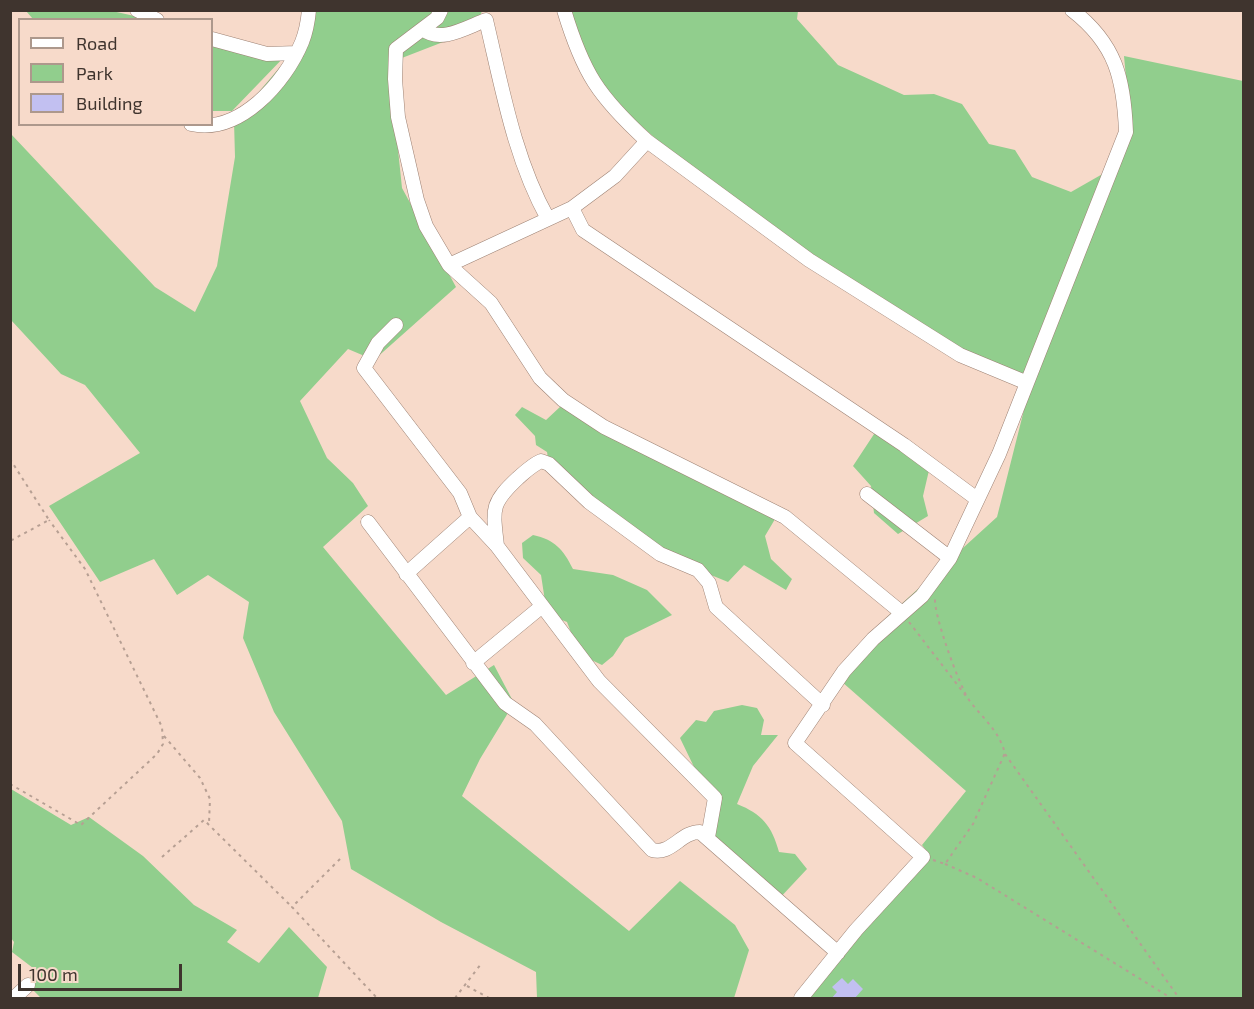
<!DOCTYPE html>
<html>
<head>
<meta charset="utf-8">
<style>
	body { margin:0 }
	#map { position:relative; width:1254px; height:1009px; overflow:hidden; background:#f7daca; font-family:"Exo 2",sans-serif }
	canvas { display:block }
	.frame { position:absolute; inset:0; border:12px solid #3f342e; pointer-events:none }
	.legend { position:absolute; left:18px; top:18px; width:195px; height:108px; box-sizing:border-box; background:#f7daca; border:2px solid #ad988c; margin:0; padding:8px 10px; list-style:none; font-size:18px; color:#3f342e }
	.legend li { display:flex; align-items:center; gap:12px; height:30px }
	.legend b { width:30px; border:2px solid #ad988c }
	.scale { position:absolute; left:18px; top:964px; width:164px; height:27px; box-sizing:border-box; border:3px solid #3f342e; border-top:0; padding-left:8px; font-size:18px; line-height:21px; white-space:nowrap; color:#3f342e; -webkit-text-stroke:4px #f7daca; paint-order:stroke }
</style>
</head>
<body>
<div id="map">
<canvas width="1254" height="1009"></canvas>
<div class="frame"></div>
<ul class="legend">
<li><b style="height:8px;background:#fff"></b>Road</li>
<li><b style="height:16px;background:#91ce8d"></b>Park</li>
<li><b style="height:16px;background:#c2c0f1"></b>Building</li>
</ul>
<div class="scale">100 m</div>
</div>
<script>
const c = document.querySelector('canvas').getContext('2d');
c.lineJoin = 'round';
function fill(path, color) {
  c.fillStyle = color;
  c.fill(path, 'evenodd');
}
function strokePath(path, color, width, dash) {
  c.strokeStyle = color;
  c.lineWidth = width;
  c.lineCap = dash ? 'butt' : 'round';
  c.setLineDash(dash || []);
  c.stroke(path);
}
fill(new Path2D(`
	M26,11H112L148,19H33Z
	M306,11H482L474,30L389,63L402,188L456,287L374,360L348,349L300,401L327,458L353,483L368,506L323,547L446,695L494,665L514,703L480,759L462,796L629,931L680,881L735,925L749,950L734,998H537L536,972L441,922L351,869L342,821L274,712L243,638L249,602L208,575L177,595L154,559L100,582L49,506L140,453L85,385L61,374L11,320V134L155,287L195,312L217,266L235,157L234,121L303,40Z
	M570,11H798L797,19L838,65L904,95L934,94L962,104L989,144L1015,150L1032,177L1071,192L1113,168L1130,121L1124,56L1243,81V998H808L928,853L922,845L966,791L833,674L886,618L997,517L1026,402L1012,377L960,355L799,249L664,146L604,93L580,42Z
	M212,35L287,54L232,111H212Z
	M561,406L778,514L765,536L771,559L792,579L786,590L744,565L728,582L660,554L549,464L547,452L536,445L535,436L515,415L522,407L546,420Z
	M878,428L930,466L923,496L928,516L898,534L874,513L871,486L853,466Z
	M533,535C555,540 563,549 573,569L613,575L647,590L672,615L625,638L613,656L602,665L579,654L567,622L547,614L541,575L523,558L522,543Z
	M742,705L757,708L764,720L761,735H778L753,766L737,804C762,814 772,826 779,852L795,854L807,869L777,901L708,837L715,798L696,771L680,738L696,720L706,722L714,711Z
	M11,789L71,825L89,817L143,856L194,905L237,930L227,942L259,963L289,927L327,967L318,998H41L28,985L33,968L12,952L14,942L11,938Z`), '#91ce8d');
fill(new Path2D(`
	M842,978L848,984L853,979L863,989L854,999H831L837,992L832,987Z`), '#c2c0f1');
const minor = new Path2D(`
	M137,10L157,20
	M441,10L437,18L396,49L395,79L398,117L417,200L426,226L449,265L491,303L540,378L563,400L604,427L785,517L902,613
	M564,10C583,73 598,96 647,141
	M423,29C440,44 467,27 486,20C502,87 514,158 548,219
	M212,39L267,54L297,53
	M191,124C239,135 285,83 302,42C306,32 308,21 309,10
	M572,208L615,176L647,141L809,260L960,355L1025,382
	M449,265L572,208L583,230L904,445L977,499
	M396,325L378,343L364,368L460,493L470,517L497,546L599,681L715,798L708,837
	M867,494L950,558
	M368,522L505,703L535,724L652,850C672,855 680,832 700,832L838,953
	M497,546C493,509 490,504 518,478C526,471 532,465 541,461L549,464L589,502L660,554L698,570L709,583L716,607L823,705
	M406,574L470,517
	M473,663L541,607
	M14,998L28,985
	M801,998L856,930L923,857L795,743L844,671L873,639L922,596L950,558L999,454L1126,132C1124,79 1116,44 1072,10`);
strokePath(minor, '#9d8274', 15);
strokePath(new Path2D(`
	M10,459L49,520L10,541
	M909,622L966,696
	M164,736L200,778L210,799L209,823
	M1005,754L1179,998
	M10,784L81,825L157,754L163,744L162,727L85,569L49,520
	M162,857L204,820L292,907
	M340,859L292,907L377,998
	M933,860L945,864L973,824L1005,753C998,729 983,719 969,700C959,685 934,616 935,599
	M945,864L977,878L1171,998
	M467,986L489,998
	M455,998L481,964`), '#b69f93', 2, [3, 4.5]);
strokePath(minor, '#fff', 14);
</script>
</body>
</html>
